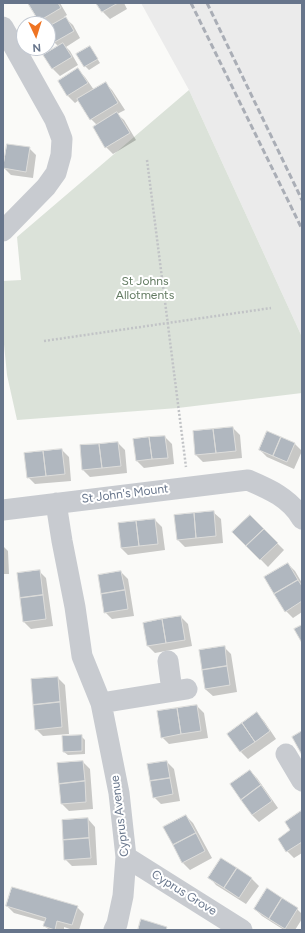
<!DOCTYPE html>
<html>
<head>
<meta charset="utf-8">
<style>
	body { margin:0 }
	#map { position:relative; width:305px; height:933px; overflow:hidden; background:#fafaf8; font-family:Figtree,sans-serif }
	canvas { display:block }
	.frame { position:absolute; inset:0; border:4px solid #67758b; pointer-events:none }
	.north { position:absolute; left:16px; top:16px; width:40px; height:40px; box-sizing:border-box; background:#fff; border:1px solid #c2c8d1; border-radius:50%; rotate:176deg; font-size:11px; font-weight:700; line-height:16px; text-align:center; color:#67758b }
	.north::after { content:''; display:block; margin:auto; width:14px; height:18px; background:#ef7423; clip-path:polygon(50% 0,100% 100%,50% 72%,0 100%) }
</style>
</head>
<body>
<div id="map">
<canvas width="305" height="933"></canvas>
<div class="frame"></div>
<div class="north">N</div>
</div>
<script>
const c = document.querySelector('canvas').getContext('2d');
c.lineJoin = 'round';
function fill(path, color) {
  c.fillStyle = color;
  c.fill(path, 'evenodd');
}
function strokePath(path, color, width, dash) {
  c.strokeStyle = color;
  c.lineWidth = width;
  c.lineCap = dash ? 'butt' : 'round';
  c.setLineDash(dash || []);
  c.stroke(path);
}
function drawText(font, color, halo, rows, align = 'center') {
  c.font = font + ' Figtree,sans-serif';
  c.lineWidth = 4;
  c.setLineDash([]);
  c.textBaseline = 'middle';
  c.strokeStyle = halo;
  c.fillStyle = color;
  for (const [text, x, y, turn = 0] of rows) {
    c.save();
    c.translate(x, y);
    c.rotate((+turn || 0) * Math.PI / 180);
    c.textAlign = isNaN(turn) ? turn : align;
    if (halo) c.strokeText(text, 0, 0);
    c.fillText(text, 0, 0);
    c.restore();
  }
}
fill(new Path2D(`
	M141,3H302V337L189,90Z`), '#ebebeb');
fill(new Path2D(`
	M189,90L302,337V393L178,408L17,420L7,375L3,334V281L21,280L17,237Z`), '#dbe2d9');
fill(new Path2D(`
	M29,3H60L67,15L64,17L73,25L80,38L66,47L70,51L78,65L60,76L53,69L45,55L59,47L54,42L48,32V24H43L40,21Z
	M98,3H124L127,9L110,19L103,12Z
	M90,47L100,63L89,70L85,66Z
	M78,70L85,77L94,90L105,83L112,90L125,110L117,114L124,120L136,140L113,154L106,147L97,125L91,119L79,100L75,103L68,96L59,81Z
	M29,148L36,155L33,178L11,175L4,168Z
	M233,428L240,435L242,458L203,462L196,455L194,432Z
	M267,433L295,444L302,451L294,469L267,457L260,450Z
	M165,437L172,444L174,464L144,468L137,461Z
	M118,443L125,450L127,473L90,477L83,470Z
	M62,450L69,457L71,481L35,484L28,477Z
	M213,512L221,519L223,543L185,547L178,540Z
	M250,516L284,550L268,567L234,532Z
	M155,520L162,527L165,550L128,555L121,548Z
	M3,546L8,551L9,574H3Z
	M288,564L295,571L302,583V612L293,618L286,611Z
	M39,571L46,578L53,626L31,629L24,622Z
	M121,572L128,579L134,616L112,619L105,612Z
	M181,617L188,624L192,646L155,653L148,646Z
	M224,647L231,654L237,692L213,696L205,689Z
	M58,678L65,685L69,734L43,736L36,729Z
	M197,706L204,713L208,738L169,744L162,737Z
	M257,714L264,721L276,739L248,759L241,752Z
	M81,736L85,740V754L68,755L64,752Z
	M83,762L90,769L93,809L69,811L62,804Z
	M167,762L174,769L180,801L161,804L154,797Z
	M250,771L257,778L278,808L259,822L252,815Z
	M302,812V853L294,858L287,851L291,830L286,822Z
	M186,816L193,823L212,858L190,870L183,863L164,828Z
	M88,819L95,827L97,865L72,866L65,859Z
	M222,859L252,879L259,886L246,904L216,885L210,878Z
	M7,906L77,907L84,914L79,930H73L64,927V930H49L45,926L46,922L14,913Z
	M255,909H297L302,914V919L295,930H284L262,916Z`), '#0003');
const building = new Path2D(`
	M28,3H58L61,8L39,21Z
	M96,3H118L102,12Z
	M66,17L74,31L53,43L48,34V27Z
	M63,43L72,57L52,69L43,55Z
	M90,46L98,59L84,67L76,54Z
	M78,68L88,83L67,96L58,81Z
	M106,82L118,103L90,120L77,99Z
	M117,112L130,133L105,148L93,127Z
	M7,144L30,147L26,172L3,168Z
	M233,427L236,451L216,453L213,429Z
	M213,429L216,453L195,455L193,431Z
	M267,431L281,437L273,456L259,450Z
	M165,436L168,458L152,459L149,437Z
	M149,437L152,459L136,461L133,439Z
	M281,437L295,443L287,462L273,456Z
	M118,442L121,466L102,468L99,444Z
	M99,444L102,468L82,470L80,445Z
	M62,449L65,474L46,476L43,451Z
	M43,451L46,476L27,478L24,453Z
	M214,511L216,536L196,538L194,513Z
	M194,513L196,538L177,540L174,515Z
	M250,515L264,529L246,546L232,532Z
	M155,519L158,544L139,546L136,521Z
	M136,521L139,546L121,548L118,523Z
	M264,529L278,543L260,560L246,546Z
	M288,563L298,580L274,594L264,577Z
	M40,570L43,595L20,598L17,573Z
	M121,571L125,590L101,594L98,575Z
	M298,580L302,586V601L285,612L274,594Z
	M125,590L128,609L104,613L101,594Z
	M43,595L46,619L23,622L20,598Z
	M181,616L185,640L166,643L162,619Z
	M162,619L166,643L147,646L143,623Z
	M302,625V643L294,629Z
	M225,646L227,666L202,670L199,650Z
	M227,666L230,685L205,689L202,670Z
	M58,677L60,702L33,705L31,679Z
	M60,702L62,727L35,730L33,705Z
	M197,705L201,731L181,734L177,708Z
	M177,708L181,734L161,738L157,711Z
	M257,712L270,731L255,742L242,723Z
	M242,723L255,742L240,752L227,734Z
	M302,731V755L292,737Z
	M82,735V751L63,752L62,736Z
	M83,761L85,781L59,784L57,763Z
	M167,761L170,778L150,781L147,764Z
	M250,770L261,785L241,800L230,784Z
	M170,778L173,794L153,798L150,781Z
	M85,781L86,802L61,804L59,784Z
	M261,785L272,801L252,815L241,800Z
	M301,811L302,813V842L286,852L278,839L290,830L285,822Z
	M186,815L196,833L173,845L163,827Z
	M88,818L89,838L63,840L62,820Z
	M196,833L205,851L182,863L173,845Z
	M89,838L91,858L64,860L63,840Z
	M221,858L237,868L224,888L208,878Z
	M237,868L252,878L239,898L224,888Z
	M12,887L78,906L72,925L57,921L55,930L43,926L46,918L6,906Z
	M267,888L282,898L269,919L254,909Z
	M282,898L298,908L285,929L269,919Z
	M141,919L167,927L166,930H138Z`);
fill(building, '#b0b7bf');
strokePath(building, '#dcdcda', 1);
strokePath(new Path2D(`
	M147,160L186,467
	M44,341L271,308`), '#c1c3c6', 2.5, [2, 2]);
strokePath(new Path2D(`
	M3,27L55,120L62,139L61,155L56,173L46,187L3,231
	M56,503L62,541L75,607L82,656L101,703L119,793L126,857L123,896L117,924L114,930
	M3,510L248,480C269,489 290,498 302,519
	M168,661L172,691
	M101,703L187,689
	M286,754L302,781
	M126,857L242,930`), '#c8cbd0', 21);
strokePath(new Path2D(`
	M191,3L302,229
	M207,3L302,200`), '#aaaeb6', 3, [6, 3]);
drawText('12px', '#637b62', '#fff', [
	["St Johns",145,281],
	["Allotments",145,295]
]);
drawText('12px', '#67758b', '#fff', [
	["St John's Mount",125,494,-7],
	["Cyprus Avenue",120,816,-97],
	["Cyprus Grove",184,893,32]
]);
</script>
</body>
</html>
